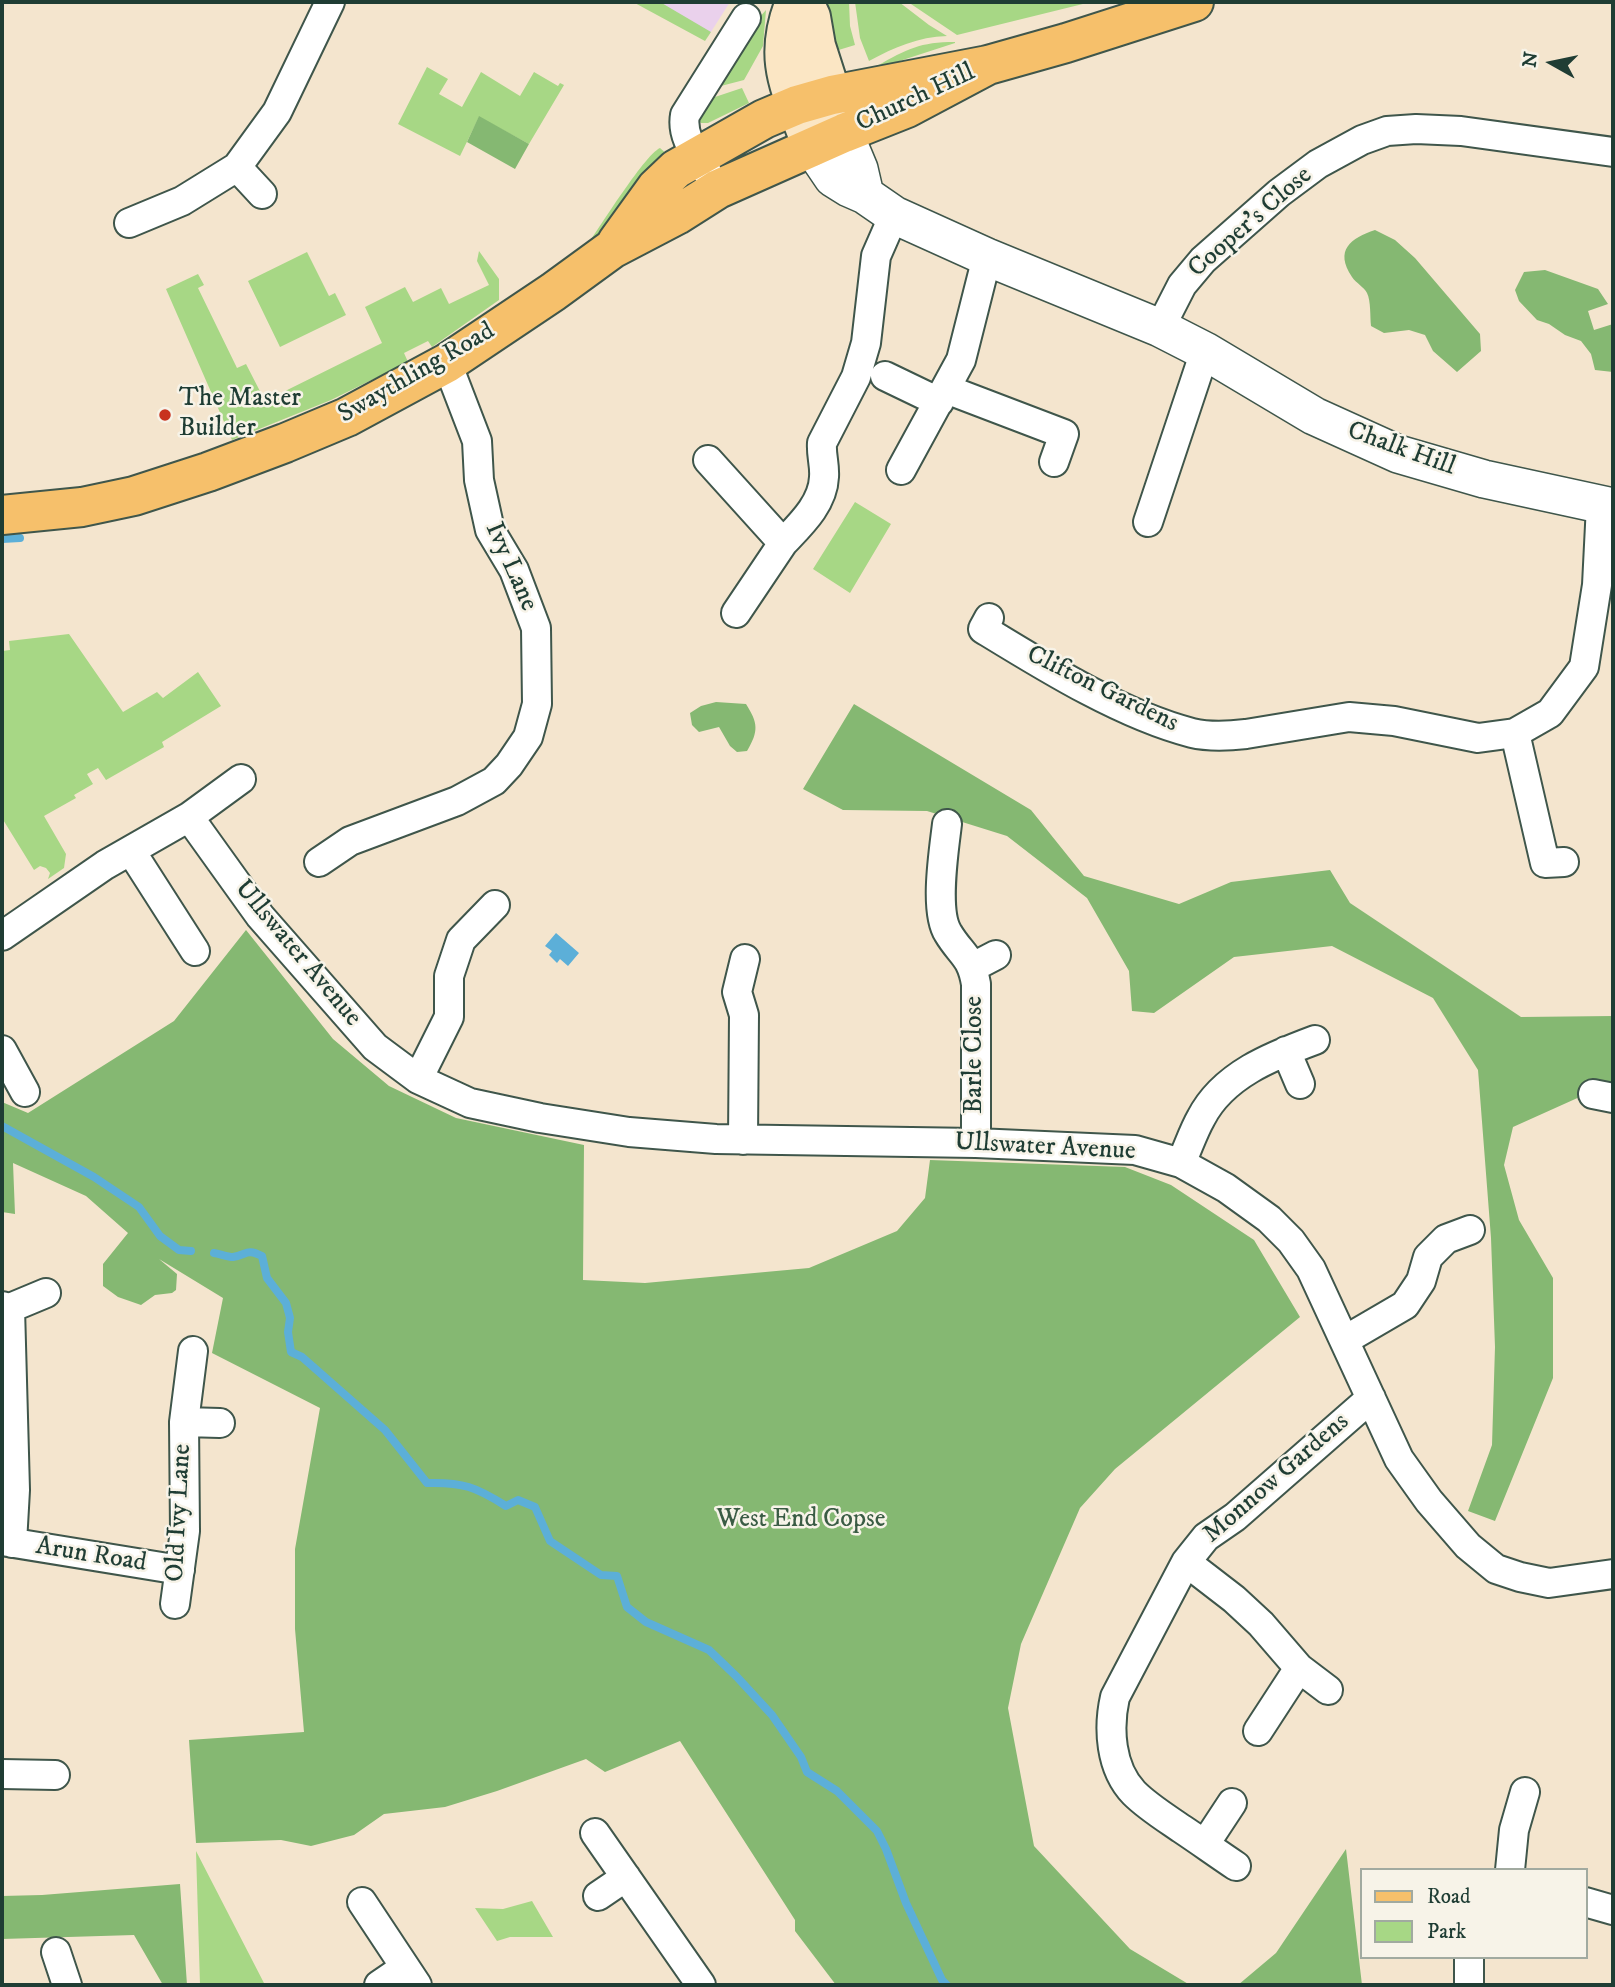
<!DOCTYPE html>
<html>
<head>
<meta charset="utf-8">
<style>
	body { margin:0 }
	#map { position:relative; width:1615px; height:1987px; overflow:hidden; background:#f4e5ce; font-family:"IM FELL DW Pica",serif }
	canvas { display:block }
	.frame { position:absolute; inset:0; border:4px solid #1f3d34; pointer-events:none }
	.legend { position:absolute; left:1360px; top:1868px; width:228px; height:91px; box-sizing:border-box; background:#f7f3e8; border:2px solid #a1aaa0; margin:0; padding:9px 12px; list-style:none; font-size:21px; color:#1f3d34 }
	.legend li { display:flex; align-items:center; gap:14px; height:35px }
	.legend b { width:35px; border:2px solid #a1aaa0 }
	.north { position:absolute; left:1517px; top:28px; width:70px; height:70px; -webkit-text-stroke:5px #f7f3e8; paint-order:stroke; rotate:279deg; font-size:19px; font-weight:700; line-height:28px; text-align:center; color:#1f3d34 }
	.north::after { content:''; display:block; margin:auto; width:24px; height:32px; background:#1f3d34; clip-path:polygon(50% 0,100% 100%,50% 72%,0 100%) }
</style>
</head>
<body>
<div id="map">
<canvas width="1615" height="1987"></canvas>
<div class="frame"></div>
<ul class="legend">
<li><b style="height:9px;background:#f6c06b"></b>Road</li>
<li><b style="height:19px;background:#a7d785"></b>Park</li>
</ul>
<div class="north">N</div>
</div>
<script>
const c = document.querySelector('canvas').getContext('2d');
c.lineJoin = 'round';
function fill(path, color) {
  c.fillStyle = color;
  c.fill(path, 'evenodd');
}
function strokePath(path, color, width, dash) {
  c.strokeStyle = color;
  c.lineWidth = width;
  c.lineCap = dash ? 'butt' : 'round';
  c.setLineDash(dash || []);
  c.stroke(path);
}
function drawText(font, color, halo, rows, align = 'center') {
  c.font = font + ' "IM FELL DW Pica",serif';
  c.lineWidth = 5;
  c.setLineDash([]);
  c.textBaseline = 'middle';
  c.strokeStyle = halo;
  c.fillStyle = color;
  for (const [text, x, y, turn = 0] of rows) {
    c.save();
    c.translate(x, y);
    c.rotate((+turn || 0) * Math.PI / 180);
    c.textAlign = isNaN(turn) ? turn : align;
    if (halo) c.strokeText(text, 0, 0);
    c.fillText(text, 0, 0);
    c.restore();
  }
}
fill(new Path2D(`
	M650,2H730L709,35Z`), '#ead1ec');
fill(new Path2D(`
	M633,2H660L711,32L705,41Z
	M824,2H849L850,26L855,45L832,52Z
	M855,2H899L929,25L947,36C918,37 895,47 869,61L860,38Z
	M908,2H1091L957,35Z
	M766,10L763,46L744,80L717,87L758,19Z
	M955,42V43L878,68L877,66C907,49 920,42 955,42Z
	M427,67L448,79L439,94L462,107L481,72L520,96L534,72L558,86L560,83L564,85L529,144L479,117L460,156L398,124Z
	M742,88L749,103L708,123H701L698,120L709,99Z
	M660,148L669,156L603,235L581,254C595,235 644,155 660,148Z
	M479,251L499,279V300L432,347L428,341L404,353L408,362L331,400L232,440L166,289L198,274L204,285L198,288L237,368L246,364L265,401L382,343L365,307L405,287L413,302L441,288L449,304L489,285L477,261Z
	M307,252L329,296L335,293L346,315L280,347L248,281Z
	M855,502L891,524L850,593L813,569Z
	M69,634L123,712L157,692L163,698L198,672L221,706L162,742L164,747L106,780L98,768L87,774L93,784L74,795L76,798L44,816L66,854L64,868L48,879L50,873L46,868L40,866L34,870L2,818V651L10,650L9,641Z
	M196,1851L265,1985H200Z
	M532,1901L553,1937H510L497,1941L475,1908L503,1909Z`), '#a7d785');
fill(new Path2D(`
	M479,116L529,144L515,169L467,142Z
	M1375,230L1395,240L1415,258L1480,334L1481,351L1457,372L1433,351L1425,335L1409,330L1384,333L1371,326C1370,317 1371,301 1367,293C1364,287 1356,283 1352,277C1334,250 1351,238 1375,230Z
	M1545,270L1598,289L1608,304L1588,311L1594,330L1613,324V372L1595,370L1591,354L1581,341L1565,335L1549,324L1537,320L1519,301L1515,290L1524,272Z
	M716,702L746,704C758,723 759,731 747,751L737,752L730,746L719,727L699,732L692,725L690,713L701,706Z
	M854,704L1031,810L1084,876L1179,904L1231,882L1330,870L1350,903L1521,1017L1613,1016V1082L1513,1127L1504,1165L1519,1220L1553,1278V1378L1495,1521L1468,1511L1492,1445L1495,1347L1491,1238L1478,1070L1433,998L1332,946L1234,957L1154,1013L1132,1011L1129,971L1087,898L1007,836L927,811L843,810L803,789Z
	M246,930L333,1039L389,1086L456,1118L584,1145L583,1280L645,1283L809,1268L897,1231L925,1198L930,1160L1125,1167L1171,1185L1254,1240L1300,1317L1115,1469L1080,1508L1021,1644L1008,1708L1034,1846L1130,1949L1190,1985H836L795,1931V1920L680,1741L605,1772L586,1759L497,1791L445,1807L384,1814L354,1835L311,1846L281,1840L196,1843L189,1740L304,1732L295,1629V1549L320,1408L212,1353L223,1298L159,1259L177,1274L176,1290L172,1293L155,1295L141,1305L118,1297L103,1286V1264L128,1233L86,1196L13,1163L15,1214L2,1212V1102L28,1113L174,1021Z
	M1346,1849L1362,1985H1238L1276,1953Z
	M180,1884L187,1985H163L134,1935L2,1939V1896L42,1895Z`), '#85b872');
fill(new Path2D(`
	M556,933L579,953L568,966L560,959L557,963L549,955L552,951L545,946Z`), '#5cafd8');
strokePath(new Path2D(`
	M2,539L20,538
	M2,1126L94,1177L139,1207L160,1236L179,1250L191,1251
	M214,1253C220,1254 228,1257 233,1257C247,1255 246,1248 262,1256L267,1278L286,1303L290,1318L288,1332L291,1352L302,1357L385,1430L427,1483C463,1482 476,1487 506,1506L518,1500L535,1507L550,1541L601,1575L617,1576L627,1607L646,1622L709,1650L737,1677L772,1715L801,1757L807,1772L837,1791L877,1831L886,1849L906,1903L942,1980L947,1985`), '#5cafd8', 8);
const minor = new Path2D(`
	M237,167L262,194
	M707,172C696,154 681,137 685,115L746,18
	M129,223L182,201L237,167L277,112L330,2
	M1160,328L1182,285L1203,260L1279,193L1318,164L1362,140L1387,131L1416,129L1461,131L1613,152
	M885,376L939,402
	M946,389L1064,434L1054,462
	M708,460L783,543C800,525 823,504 824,477C825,465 821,455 822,443L856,377L866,343L876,256L894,215
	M901,470L961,360L987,257
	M1148,522L1205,351
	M736,613L783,543
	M989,618L983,629C1045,667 1122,715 1192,733C1209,737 1229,736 1246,734L1349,717L1394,721L1478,738L1515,733L1550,713L1584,667L1597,585L1601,505
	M1515,733L1545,863L1564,862
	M189,817L260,916L375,1047L418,1079L470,1103L540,1118L629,1132L716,1139L976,1143L1135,1150L1181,1163L1226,1188L1269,1219L1291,1241L1311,1269L1399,1459L1429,1501L1468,1546L1496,1569L1520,1577L1549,1583L1613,1574
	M947,824C944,850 934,911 948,933C961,955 971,955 976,984V1143
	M131,851L195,951
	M319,862L350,841L457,801L494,781L509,765L528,737L537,704L536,628L514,570L490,530L479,480L477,441L447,363
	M2,936L105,865L189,817L241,779
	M973,967L996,955
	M2,1050L25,1092
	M1286,1051L1300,1084
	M418,1079L449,1017V976L461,940L495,905
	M1593,1094L1613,1098
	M743,1140L744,1015L737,992L745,959
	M1181,1163C1188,1148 1193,1132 1201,1118C1223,1075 1272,1056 1315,1040
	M2,1306L10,1308L15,1490L12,1543
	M10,1308L46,1293
	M1345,1340L1405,1305L1421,1281L1428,1257L1446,1239L1470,1230
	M184,1422L220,1423
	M2,1541L180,1570
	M1186,1562L1234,1599L1261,1624L1299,1668L1258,1731
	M175,1604L185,1531L184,1422L193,1351
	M1299,1668L1328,1690
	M2,1774L55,1775
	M595,1833L701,1985
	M1205,1844L1232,1803
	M1236,1866C1218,1854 1200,1841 1182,1829C1166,1818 1148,1807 1134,1793C1110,1768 1108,1728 1115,1697L1186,1562L1206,1537L1235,1517L1371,1398
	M1510,1870L1514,1830L1525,1792
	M598,1896L626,1877
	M362,1902L417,1985
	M1585,1902L1613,1910
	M56,1952L67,1985
	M379,1985L404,1968
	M1469,1985V1957`);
const tertiary = new Path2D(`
	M844,133L859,169L865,195
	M812,147L833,178L849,188L865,195L894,215L987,257L1160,328L1205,351L1314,416L1398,454L1484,479L1613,507`);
const secondary = new Path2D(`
	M795,2C771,61 792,91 812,147
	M804,2L811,17L816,46L842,127`);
const primary = new Path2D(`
	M617,242L656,188L676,169L764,119L797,105L832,95L988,65L1066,43L1194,2
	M2,515L82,507L134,496L208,472L285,443L347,417L447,363L553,292L612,249L677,215L718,189L844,133L907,108L988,65`);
strokePath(minor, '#3f564b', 32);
strokePath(tertiary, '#3f564b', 40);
strokePath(secondary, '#3f564b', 42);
strokePath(primary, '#3f564b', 42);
strokePath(minor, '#fff', 28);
strokePath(tertiary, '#fff', 37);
strokePath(secondary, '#fbe6c4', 38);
strokePath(primary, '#f6c06b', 38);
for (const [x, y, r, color] of [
	[165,415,7,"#c8321e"]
]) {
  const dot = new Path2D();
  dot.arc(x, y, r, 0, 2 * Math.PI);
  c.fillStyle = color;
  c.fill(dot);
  strokePath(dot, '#f7f3e8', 2.5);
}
drawText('26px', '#1f3d34', '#f7f3e8', [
	["Church Hill",916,99,-25],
	["Cooper's Close",1251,223,-41],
	["Swaythling Road",417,374,-30],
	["Chalk Hill",1401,450,20],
	["Ivy Lane",510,567,66],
	["Clifton Gardens",1102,690,26],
	["Ullswater Avenue",297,954,50],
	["Barle Close",976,1055,-90],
	["Ullswater Avenue",1045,1148,3],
	["Monnow Gardens",1277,1479,-41],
	["Old Ivy Lane",180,1513,-87],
	["Arun Road",91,1556,9]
]);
drawText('26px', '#1f3d34', '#f7f3e8', [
	["The Master",179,400],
	["Builder",179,430]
], 'left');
drawText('26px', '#3a5c44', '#f7f3e8', [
	["West End Copse",801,1521]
]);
</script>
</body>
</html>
